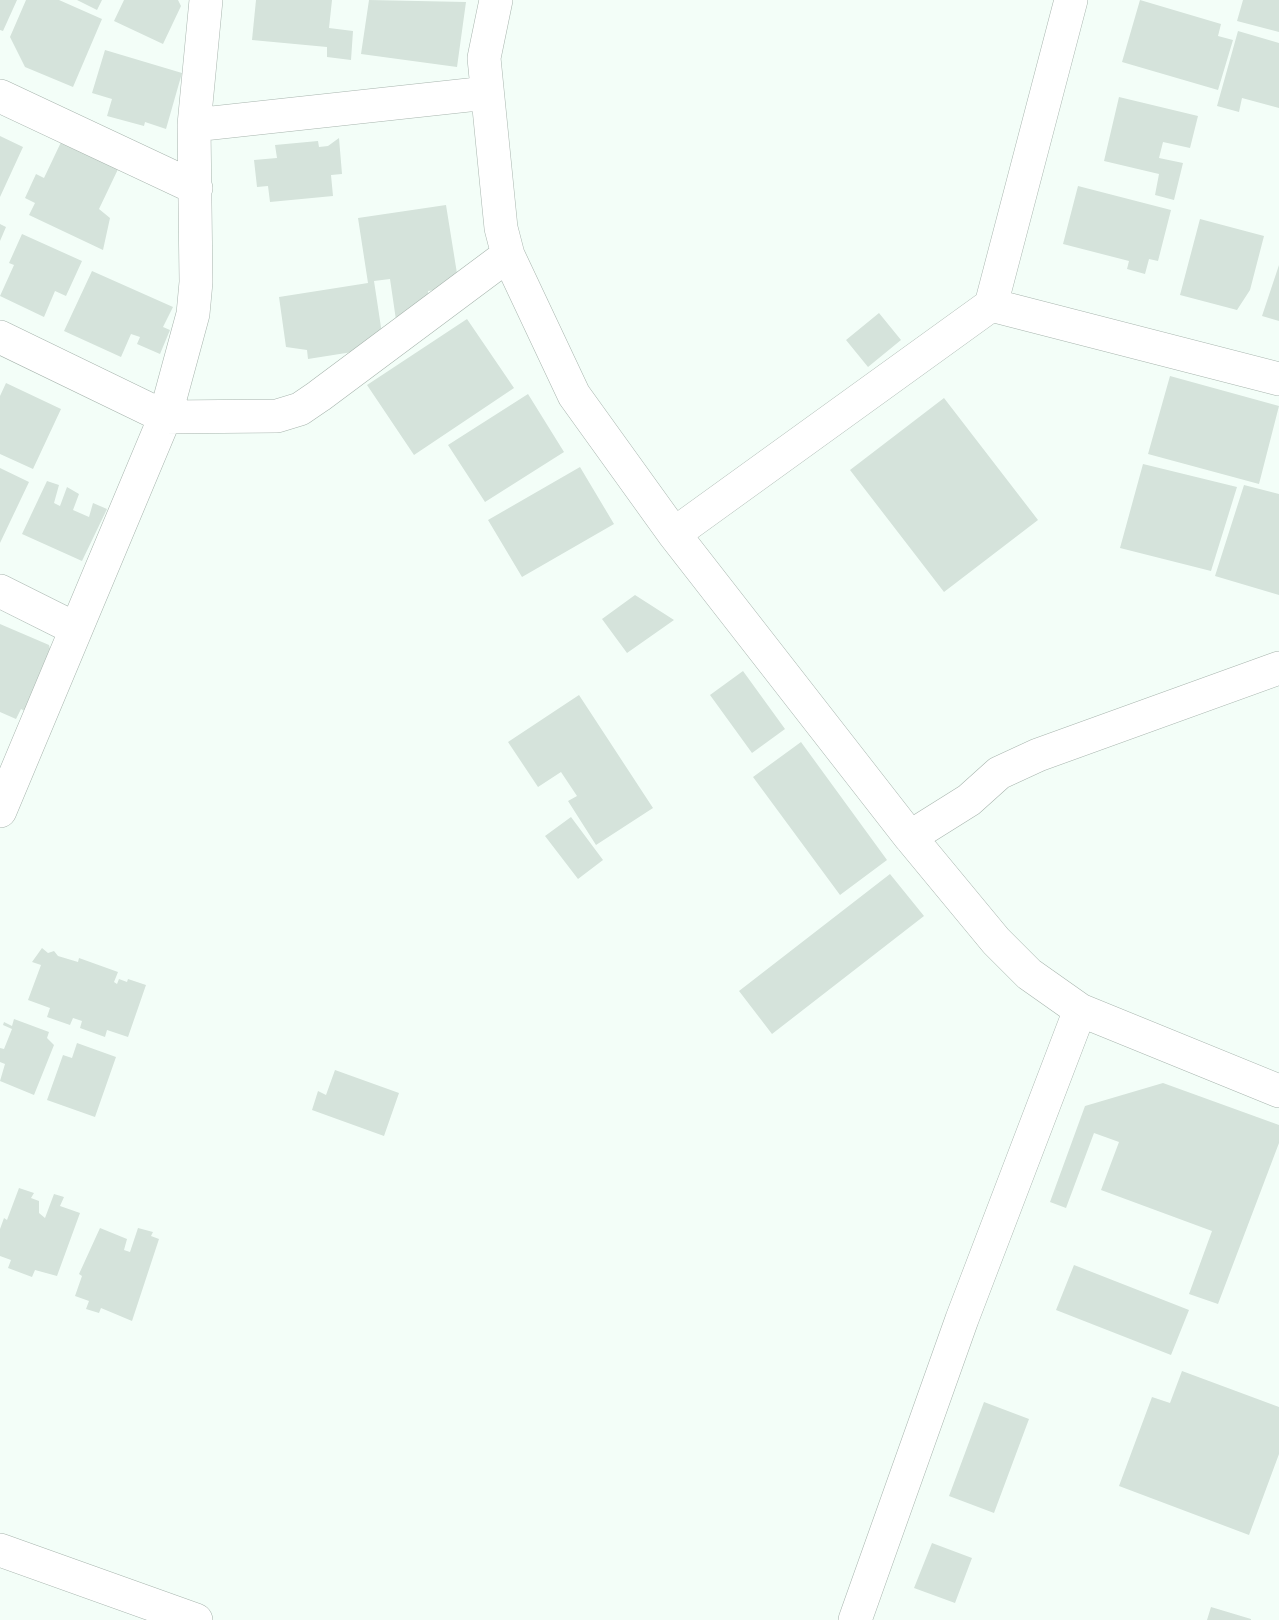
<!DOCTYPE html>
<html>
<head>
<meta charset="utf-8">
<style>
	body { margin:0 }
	canvas { display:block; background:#f3fef8 }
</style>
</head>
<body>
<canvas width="1279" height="1620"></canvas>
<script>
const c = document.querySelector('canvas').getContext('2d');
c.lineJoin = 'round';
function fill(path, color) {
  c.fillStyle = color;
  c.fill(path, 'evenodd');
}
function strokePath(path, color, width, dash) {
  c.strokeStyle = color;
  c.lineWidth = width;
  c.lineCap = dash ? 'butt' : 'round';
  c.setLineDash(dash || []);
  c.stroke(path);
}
fill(new Path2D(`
	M0,0H17L3,31L0,30Z
	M26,0H59L102,19L73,87L25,67L10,37Z
	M77,0H102L97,10Z
	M124,0H178L181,6L163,44L114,21Z
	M256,0H332L329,28L353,31L351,60L327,57V47L252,40Z
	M369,0L466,2L457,67L361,54Z
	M1140,0L1221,24L1218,36L1233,40L1218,90L1122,62Z
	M1243,0H1279V32L1237,21Z
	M1238,31L1279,43V108L1242,98L1239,112L1217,106Z
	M105,50L182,73L166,129L145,122L144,126L107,116L112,99L92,93Z
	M1119,97L1198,116L1190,148L1163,142L1159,158L1183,163L1174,200L1155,195L1159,174L1104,161Z
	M0,136L23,147L0,197Z
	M63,138L120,165L99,209L110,218L103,250L29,215L35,203L25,198L36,174L44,178Z
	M339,138L342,174L331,175L333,196L270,202L268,186L257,187L254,160L277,158L275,145L318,141L319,147L328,146Z
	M1078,186L1171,210L1158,261L1149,259L1145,274L1127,269L1129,261L1063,244Z
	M446,205L459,286L428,291L430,308L396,320L390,279L374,281L384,347L308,359L307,350L286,347L279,297L368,283L358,218Z
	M1200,219L1264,236L1250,290L1237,310L1180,295Z
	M0,224L6,227L0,241Z
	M22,234L82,261L66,296L55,291L44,317L0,296L14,265L9,263Z
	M1279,265V321L1262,316Z
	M92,271L173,307L163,327L170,330L160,354L137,344L140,337L131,334L121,357L64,331Z
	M879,313L901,340L868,367L846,340Z
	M467,319L514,388L414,455L367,385Z
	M1170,376L1279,406L1259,484L1148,454Z
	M6,383L61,409L33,469L0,454V396Z
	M528,394L564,452L485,502L448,445Z
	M944,398L1038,520L944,592L850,470Z
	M1143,464L1237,487L1211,571L1120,548Z
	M580,467L614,524L522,577L488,520Z
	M0,468L29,482L0,543Z
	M47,481L59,485L54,503L60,506L67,487L79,494L73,510L89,517L93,503L107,509L82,561L22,534Z
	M1244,485L1279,494V595L1215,576Z
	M635,595L674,620L627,653L602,619Z
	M0,624L49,645L54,665L32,715L21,709L16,719L0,712Z
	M743,671L785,729L752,753L710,695Z
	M579,695L653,808L596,845L568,801L577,796L561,772L538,787L508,742Z
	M801,742L887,860L840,895L753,777Z
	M571,817L603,860L578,879L545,836Z
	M890,874L924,916L772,1034L739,991Z
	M42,948L48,953L54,951L58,956L78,962L79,958L118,972L114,982L117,984L119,979L127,982L128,979L146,985L128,1037L107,1030L105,1037L80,1028L82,1021L73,1018L70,1025L47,1017L50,1008L28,1000L41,965L32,962Z
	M14,1019L49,1032L47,1038L54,1045L34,1095L0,1081L5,1064L0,1062V1048L4,1049L12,1029L3,1025L4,1022L12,1026Z
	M77,1043L116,1057L95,1117L47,1100L63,1055L72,1058Z
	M335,1070L399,1093L384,1136L312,1110L318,1091L326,1095Z
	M1163,1083L1279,1125V1143L1218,1304L1189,1294L1212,1231L1101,1190L1119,1142L1094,1133L1066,1208L1050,1202L1085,1106Z
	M19,1188L34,1193L31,1198L39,1201V1213L45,1218L54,1194L64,1197L60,1206L80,1213L57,1276L35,1270L32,1277L8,1268L11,1260L0,1256V1229L4,1218L7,1220Z
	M100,1228L127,1239L124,1250L130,1252L138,1228L153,1232L151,1236L159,1239L132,1321L101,1308L99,1313L86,1309L89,1301L75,1296L82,1276L79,1274Z
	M1074,1265L1189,1310L1171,1355L1056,1310Z
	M1182,1371L1279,1407V1454L1249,1535L1119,1486L1152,1397L1170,1403Z
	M984,1402L1029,1419L994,1513L949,1496Z
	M932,1543L972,1558L955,1603L914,1588Z
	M1211,1607L1251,1619V1620H1207Z`), '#d5e3db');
const minor = new Path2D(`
	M496,0L484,58L501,228L508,255L574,395L674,534L910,837L996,941L1029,974L1080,1010L1279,1091
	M0,96L196,188
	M194,125L487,93
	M991,305L1279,379
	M0,337L165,417L277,416L300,409L319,396L508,255
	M674,534L991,305L1071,0
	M0,591L74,628
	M0,811L165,417L193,314L196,282L194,125L206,0
	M910,837L969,800L999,773L1038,755L1279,668
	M0,1550L196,1620
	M855,1620L962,1319L1080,1010`);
strokePath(minor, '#a8b5ae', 34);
strokePath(minor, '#fff', 33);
</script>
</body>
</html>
